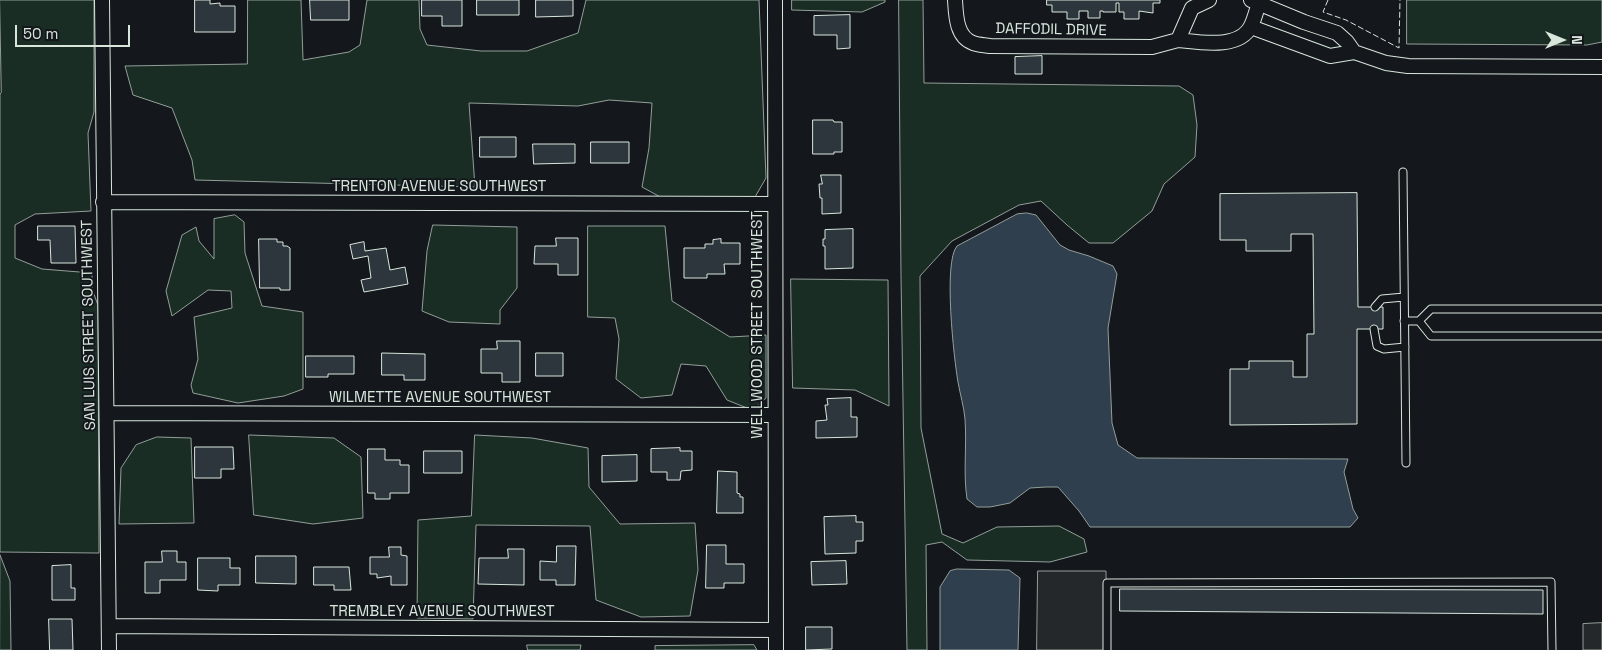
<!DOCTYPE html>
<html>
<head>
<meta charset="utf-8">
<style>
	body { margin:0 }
	#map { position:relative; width:1602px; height:650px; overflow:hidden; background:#14181c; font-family:"Space Grotesk",sans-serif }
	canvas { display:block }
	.north { position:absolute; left:1537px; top:15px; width:50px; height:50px; -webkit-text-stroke:4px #14181c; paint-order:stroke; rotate:90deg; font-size:14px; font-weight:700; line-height:20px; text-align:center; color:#d8e6dc }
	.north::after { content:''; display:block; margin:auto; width:18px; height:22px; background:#d8e6dc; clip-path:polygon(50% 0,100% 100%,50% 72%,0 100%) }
	.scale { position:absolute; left:15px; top:25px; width:115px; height:22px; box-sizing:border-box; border:2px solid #d8e6dc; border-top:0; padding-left:6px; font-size:15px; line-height:18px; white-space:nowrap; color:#d8e6dc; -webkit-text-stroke:4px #14181c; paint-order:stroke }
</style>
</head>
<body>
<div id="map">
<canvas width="1602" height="650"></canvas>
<div class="north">N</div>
<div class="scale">50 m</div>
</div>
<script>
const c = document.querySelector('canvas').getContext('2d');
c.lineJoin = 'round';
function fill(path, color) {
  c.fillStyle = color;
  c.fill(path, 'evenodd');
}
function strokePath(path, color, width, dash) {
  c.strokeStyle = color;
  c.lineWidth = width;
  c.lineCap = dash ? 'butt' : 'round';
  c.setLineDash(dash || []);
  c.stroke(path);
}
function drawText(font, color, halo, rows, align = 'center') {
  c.font = font + ' "Space Grotesk",sans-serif';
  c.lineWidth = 4;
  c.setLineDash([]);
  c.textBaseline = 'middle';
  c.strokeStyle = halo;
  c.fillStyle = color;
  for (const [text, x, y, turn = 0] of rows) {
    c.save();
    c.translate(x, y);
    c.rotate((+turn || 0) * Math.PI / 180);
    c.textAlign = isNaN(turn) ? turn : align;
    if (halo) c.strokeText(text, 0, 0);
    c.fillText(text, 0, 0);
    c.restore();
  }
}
const green = new Path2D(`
	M0,0H94V112L88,133L91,211L35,214L15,225V258L42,269L92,273V289L98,305L99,553L0,552V94L1,93Z
	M248,0H301L303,60L349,52L360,45L367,0H419L420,29L427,45L481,51H527L578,33L586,0H759L766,178L755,197L664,199L642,187L649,148L652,103L609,100L578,106L469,103L475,187L195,180L192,160L172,108L133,95L125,66L247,64Z
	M792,0H885V2L862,12L792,10Z
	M899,0H923L924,83L1179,86L1193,95L1197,125L1195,157L1164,184L1152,211L1113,243H1089L1067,225L1041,201L1019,205L952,241L920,276L921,428L942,534L963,543L997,527L1059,526L1084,539L1087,552L1050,562L967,560L942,542L926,545L927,650H907L901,275Z
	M1407,0H1602V42L1587,45L1407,44Z
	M235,215L244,222L245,253L262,306L303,312V389L284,396L238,403L193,393L191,385L198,359L194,317L232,308L231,291L208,290L172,316L166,291L182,235L196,227L199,241L214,259V219Z
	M433,225L517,227V288L500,310V324L449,322L422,311L427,251Z
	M588,226H665L672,301L730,337L766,335V398L752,410L727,400L706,366L681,364L672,395L641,398L616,379L619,339L615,318L588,317Z
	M791,279L888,280L889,406L855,390L793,388Z
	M249,435L334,438L361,457L363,518L313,524L254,515Z
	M475,435L532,438L588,448L589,487L620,524L695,523L698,570L690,616L641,617L596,600L590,526L476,525L473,619L417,618L418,520L471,516Z
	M157,437L191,438L194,523L119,524L121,468L136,445Z
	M0,555L10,581L11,650H0Z
	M527,645H581L580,650H528Z
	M754,645L757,650H655V646Z`);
fill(green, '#1a2d24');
strokePath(green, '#939e99', 1);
const parking = new Path2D(`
	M1038,571H1106L1107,650H1037Z
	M1602,623V650H1583V624Z`);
fill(parking, '#24282b');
strokePath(parking, '#939e99', 1);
const water = new Path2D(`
	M1027,213L1036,215L1060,245L1069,250L1089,256L1113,266L1117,274L1108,328L1112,423L1118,445L1137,458L1348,459L1344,472L1353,509L1358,518L1350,527H1090L1079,511L1058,487H1046L1030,488L1010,503L990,507H977L967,499C963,472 967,446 965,419C964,407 960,394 958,382C954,359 943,262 957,246L1017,214Z
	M957,569L1009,570L1020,578L1018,650H940V587L950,571Z`);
fill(water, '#2f3f4d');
strokePath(water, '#939e99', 1);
const building = new Path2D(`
	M195,0H210V4L220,3V6H235V32H195Z
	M310,0H349V20H311Z
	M422,0H462V26H442V16H422Z
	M477,0H519V15H477Z
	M536,0H573V16L536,17Z
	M1047,0H1160V3H1153V13L1139,11V19H1124V12H1119V3H1116V12H1103V11H1100V18H1088V11H1079V19H1067V12H1052V5H1047Z
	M850,15V48L837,49V35H814V16Z
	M1042,56V74H1015V57Z
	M813,120H833L834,122H842V152H834V154H813Z
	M480,137H516V157H480Z
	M591,142H629V163H591Z
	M533,144H575V163L534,164Z
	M821,175H841V213L822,214V198H820L819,184H822Z
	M1357,193L1358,307H1383V329H1357V424L1230,425V369H1249V361H1293V377H1307V334H1314L1313,234H1291V251H1246V240H1220V194Z
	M38,226H75L76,263H51L50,240H38Z
	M853,229V268L825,269V246H823V239H825V230Z
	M556,238H578V275H558V264H534L535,246H556Z
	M259,239H277V242H283V246H287L290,248V290H280V288H260Z
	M721,239V243H740V264H724L725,274H707V278H684V248H705V244H713V240Z
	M364,242L365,251L386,248L390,270L405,267L408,284L364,292L361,280L371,278L368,256L353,259L350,245Z
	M497,341H520V382H502V373H481V349H497Z
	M382,353L425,354V380H404V375H382Z
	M536,353H563V376H536Z
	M306,356H354V374H328V377H306Z
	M851,398V417H857V437L816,438V421L827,420L825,405H828L827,399Z
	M195,447H233L234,469H221V478H195Z
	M680,448V451H692V470L681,471L680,480H667V472H651V449Z
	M368,449H385V460H400V465H409V493H390V499H375V493H368Z
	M424,451H462V473H424Z
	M637,455V481L602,482V456Z
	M718,471L737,472V493L740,494V497H743V513H717Z
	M856,516V522H863V541H856V553L825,554L824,517Z
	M707,545H726V564H744V583H724V588H706Z
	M557,546H576L575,585H556V580H540V561L556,562Z
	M389,547H401V555L407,556V585H391V576L377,578V574H370V557H389Z
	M508,549H524V585L478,584L479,558H508Z
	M162,551H177V562H186V580H160V593H145V562H162Z
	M256,556H296V584L256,583Z
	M198,558H230V568H240V585H218V591L198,590Z
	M846,561L847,584L812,585L811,562Z
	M71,565V588H75V600H52V566Z
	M314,567H349L351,590H334V585H314Z
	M1120,589L1543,590V614L1120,611Z
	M49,619H72L73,650H50Z
	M806,627H832V649L806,650Z`);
fill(building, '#2c363c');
strokePath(building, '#d8e6dc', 1);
const lane = new Path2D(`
	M1403,172L1406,463
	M1375,307L1382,299L1404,297
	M1404,321H1419L1431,309H1602
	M1419,321L1431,336H1602
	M1374,329L1377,346L1384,349L1405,347
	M1107,650V583L1551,582L1552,650`);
const street = new Path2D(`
	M102,0L109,650
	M775,0L776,650
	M955,0C956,15 956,37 973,43C978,45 984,45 990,46L1152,47L1178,40
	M1209,0L1192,8L1178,40C1199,42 1239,50 1251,26C1255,18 1257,8 1260,0
	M1251,0L1304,22L1337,33L1347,42L1354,52
	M1251,27L1330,56L1354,52L1386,63L1408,66L1602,67
	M103,202L775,204
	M107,413L774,415
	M109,626L775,630`);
strokePath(lane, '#d8e6dc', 9);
strokePath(street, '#d8e6dc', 16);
strokePath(lane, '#14181c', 7);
strokePath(street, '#14181c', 14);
strokePath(new Path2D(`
	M1328,0L1323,12L1346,20L1399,48L1400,0`), '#d8e6dc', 1, [6, 2.5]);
drawText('15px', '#d8e6dc', '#14181c', [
	["DAFFODIL DRIVE",1051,30,1],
	["TRENTON AVENUE SOUTHWEST",439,187],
	["SAN LUIS STREET SOUTHWEST",89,325,-91],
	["WELLWOOD STREET SOUTHWEST",758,325,-90],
	["WILMETTE AVENUE SOUTHWEST",440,398],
	["TREMBLEY AVENUE SOUTHWEST",442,612]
]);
</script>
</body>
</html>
